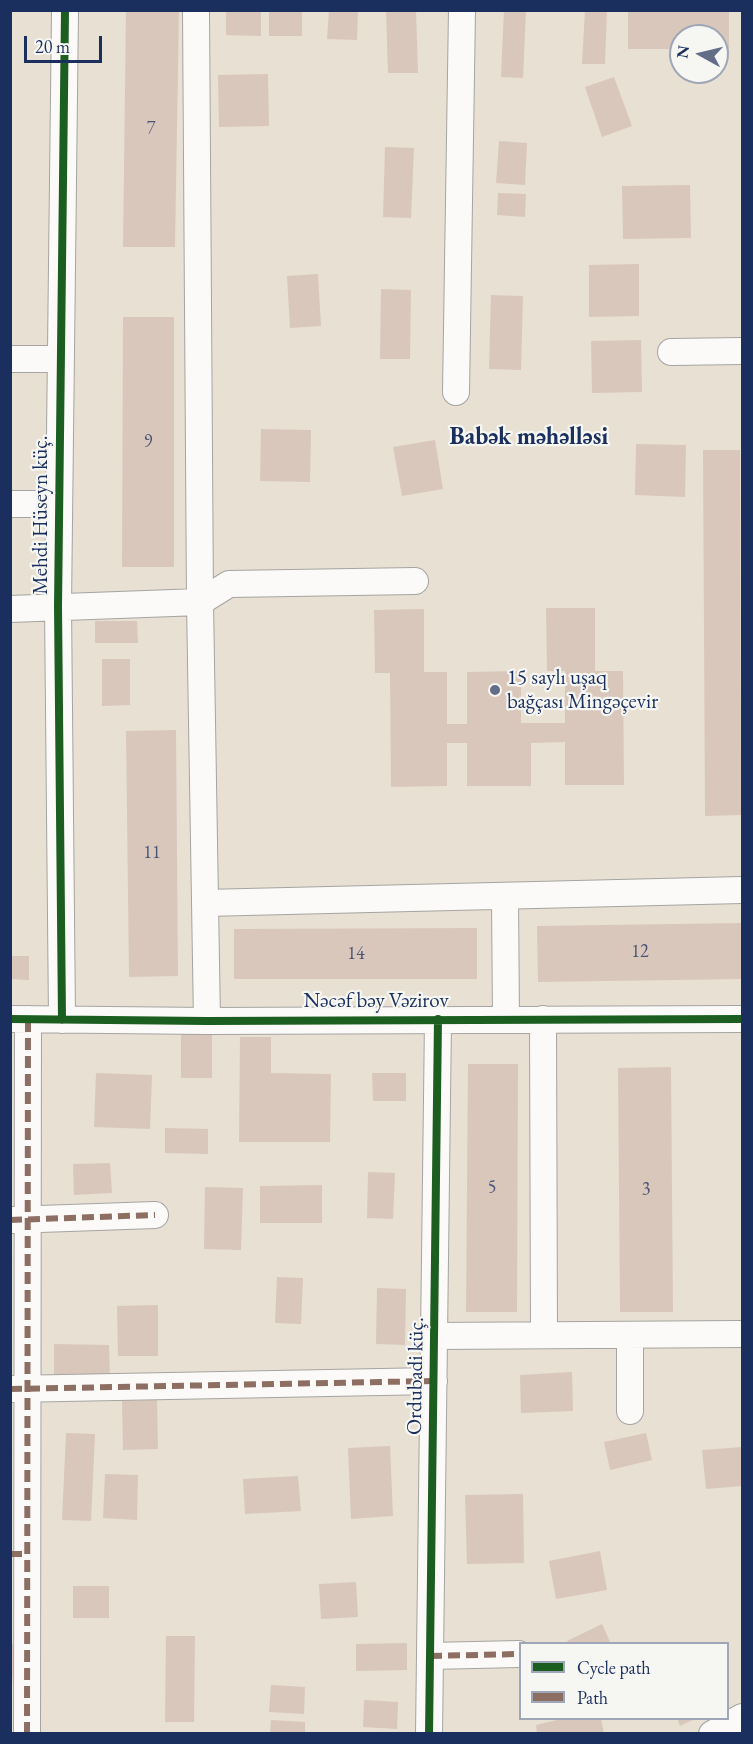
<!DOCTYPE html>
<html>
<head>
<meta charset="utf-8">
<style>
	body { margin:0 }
	#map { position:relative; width:753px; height:1744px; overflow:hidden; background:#e8e0d2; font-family:"EB Garamond",serif }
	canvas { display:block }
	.frame { position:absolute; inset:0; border:12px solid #1b2f5e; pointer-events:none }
	.legend { position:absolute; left:519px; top:1642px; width:210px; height:78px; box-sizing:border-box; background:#f6f6f2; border:2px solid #9ea6b7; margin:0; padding:8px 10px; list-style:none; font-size:18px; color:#1b2f5e }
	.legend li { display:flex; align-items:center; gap:12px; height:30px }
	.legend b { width:30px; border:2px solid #9ea6b7 }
	.north { position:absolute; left:669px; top:24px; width:60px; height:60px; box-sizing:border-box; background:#f6f6f2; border:2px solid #9ea6b7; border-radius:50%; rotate:278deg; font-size:16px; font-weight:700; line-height:24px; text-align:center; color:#1b2f5e }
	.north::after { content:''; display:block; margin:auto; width:21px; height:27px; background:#636d87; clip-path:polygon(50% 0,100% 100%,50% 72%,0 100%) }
	.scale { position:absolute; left:24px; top:36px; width:78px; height:27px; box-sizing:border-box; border:3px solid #1b2f5e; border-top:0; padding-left:8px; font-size:18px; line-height:21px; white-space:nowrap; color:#1b2f5e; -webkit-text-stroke:4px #f6f6f2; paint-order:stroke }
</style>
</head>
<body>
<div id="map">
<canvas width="753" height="1744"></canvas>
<div class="frame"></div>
<ul class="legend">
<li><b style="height:8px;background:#1b5e20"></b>Cycle path</li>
<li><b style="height:8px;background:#8d6e63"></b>Path</li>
</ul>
<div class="north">N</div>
<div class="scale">20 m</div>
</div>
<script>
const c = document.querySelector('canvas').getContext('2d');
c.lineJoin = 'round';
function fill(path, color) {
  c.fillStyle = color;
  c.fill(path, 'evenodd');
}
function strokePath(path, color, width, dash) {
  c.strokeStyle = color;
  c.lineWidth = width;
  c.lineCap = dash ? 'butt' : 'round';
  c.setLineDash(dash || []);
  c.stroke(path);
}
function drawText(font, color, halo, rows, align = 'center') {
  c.font = font + ' "EB Garamond",serif';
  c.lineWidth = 4.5;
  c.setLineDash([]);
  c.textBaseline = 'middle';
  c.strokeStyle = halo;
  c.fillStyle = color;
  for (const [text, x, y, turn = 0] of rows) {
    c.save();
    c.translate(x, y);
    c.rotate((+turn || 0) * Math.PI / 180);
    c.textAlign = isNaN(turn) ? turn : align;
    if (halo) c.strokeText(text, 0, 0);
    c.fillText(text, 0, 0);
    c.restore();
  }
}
fill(new Path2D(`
	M126,10H179L175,247H123Z
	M226,10H261V36L226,35Z
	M269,10H302V36H269Z
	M329,10H358L357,40L327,39Z
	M386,10H416L418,73H388Z
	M504,10H526L523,78L501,77Z
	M585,10H607L605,64H582Z
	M628,10H729V50L717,49V36H681V49H628Z
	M268,74L269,126L219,127L218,75Z
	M614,77L632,126L602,137L585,87Z
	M499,141L527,143L525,185L496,183Z
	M385,147L414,148L411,218L383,217Z
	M690,185L691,238L623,239L622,186Z
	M498,193L526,194L525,217L497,215Z
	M639,264V316L589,317V265Z
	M318,274L321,326L290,328L287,276Z
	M381,289L411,290L410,359H380Z
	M491,295L523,296L521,370L489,369Z
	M123,317H174V567H122Z
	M641,340L642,392L592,393L591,341Z
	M261,429L311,430L310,482L260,481Z
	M435,440L443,489L402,496L393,447Z
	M636,444L686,445L685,497L635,495Z
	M703,450H740L741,815L705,816Z
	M546,608H595V671H623L624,785H565V742L531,743V786H467V743H447V786L391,787L390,673H375L374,610L424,609V672H447V724H467V672L521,671V723H565V671H547Z
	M95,621H137L138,643H95Z
	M102,659H130V705L102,706Z
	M176,730L178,976L129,977L126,731Z
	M742,923V979L538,982L537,926Z
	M477,928V979H234V929Z
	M10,956H29V980L10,979Z
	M181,1033H212V1078H181Z
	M240,1037H271V1073L331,1074L330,1142H239Z
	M468,1064H518L517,1312H466Z
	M671,1067L673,1312H620L618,1068Z
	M96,1073L152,1075L150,1129L94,1127Z
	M372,1073H406V1101H373Z
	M165,1128L208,1129V1154L165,1153Z
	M110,1163L112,1193L74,1195L73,1164Z
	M368,1172L395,1173L393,1219L367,1218Z
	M322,1185V1223H260V1186Z
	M205,1187L243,1188L241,1250L204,1249Z
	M277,1277L303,1278L301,1324L275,1323Z
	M377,1288L406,1289L405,1345L376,1344Z
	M158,1305V1356H118L117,1306Z
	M54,1344L109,1345L110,1380H54Z
	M572,1372L573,1411L521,1413L520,1375Z
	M157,1400L158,1449L123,1450L122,1401Z
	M66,1433L95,1434L91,1521L62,1520Z
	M646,1433L652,1460L610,1470L604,1442Z
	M390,1446L393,1516L351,1519L348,1448Z
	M742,1447V1486L706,1489L702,1450Z
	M105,1474L138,1475L137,1520L103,1518Z
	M298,1476L301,1511L245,1514L243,1479Z
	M523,1494L524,1563L467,1564L465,1495Z
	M600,1551L607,1590L556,1599L549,1561Z
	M356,1582L358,1617L321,1619L319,1584Z
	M73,1586H109V1618H73Z
	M602,1624L611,1644H569L567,1641Z
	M166,1636H195L194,1722H165Z
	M10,1643L15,1644L12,1687H10Z
	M407,1643V1670L356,1671V1644Z
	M271,1685L305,1687L304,1714L269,1712Z
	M364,1700L398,1702L397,1729L363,1727Z
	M565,1718H601L604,1734H537L536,1725Z
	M677,1718H697L680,1726Z
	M271,1720L305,1722V1734H270Z`), '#d9c7bc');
const minor = new Path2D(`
	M196,10L200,602L207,1021
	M671,352L742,351
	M10,359H60
	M456,392L462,10
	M10,504H59
	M10,609L200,602L229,584L415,581
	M505,896L506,1019
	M205,903L742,890
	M10,1019L207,1021L742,1019
	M543,1019L544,1335
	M62,1020L58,606L65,10
	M11,1220L155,1215
	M434,1336L742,1334
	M11,1389L434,1381
	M630,1411V1335
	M430,1656L519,1654
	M27,1734L28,1019
	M429,1734L438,1019
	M712,1734L742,1717`);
strokePath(minor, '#a5a4a2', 28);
strokePath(minor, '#fcfaf8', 26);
strokePath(new Path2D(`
	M10,1220L155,1215
	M10,1389L434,1381
	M10,1554H26
	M430,1656L519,1654
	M27,1734L28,1019`), '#8d6e63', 6, [12, 6]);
strokePath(new Path2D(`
	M10,1019L207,1021L742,1019
	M62,1020L58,606L65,10
	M429,1734L438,1019`), '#1b5e20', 8);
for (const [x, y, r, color] of [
	[495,690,6,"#636d87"]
]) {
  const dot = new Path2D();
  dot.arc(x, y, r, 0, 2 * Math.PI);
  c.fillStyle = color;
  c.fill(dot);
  strokePath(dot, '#f6f6f2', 2);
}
drawText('18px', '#4a5576', null, [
	["7",151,129],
	["9",148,442],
	["11",152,853],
	["12",640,952],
	["14",356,954],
	["5",492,1188],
	["3",646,1190]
]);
drawText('21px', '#1b2f5e', '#f6f6f2', [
	["Mehdi Hüseyn küç.",41,515,-90],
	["Nəcəf bəy Vəzirov",376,1001],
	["Ordubadi küç.",416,1376,-89]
]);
drawText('21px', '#1b2f5e', '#f6f6f2', [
	["15 saylı uşaq",507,678],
	["bağçası Mingəçevir",507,702]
], 'left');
drawText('bold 24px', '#1b2f5e', '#f6f6f2', [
	["Babək məhəlləsi",529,437]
]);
</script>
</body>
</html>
